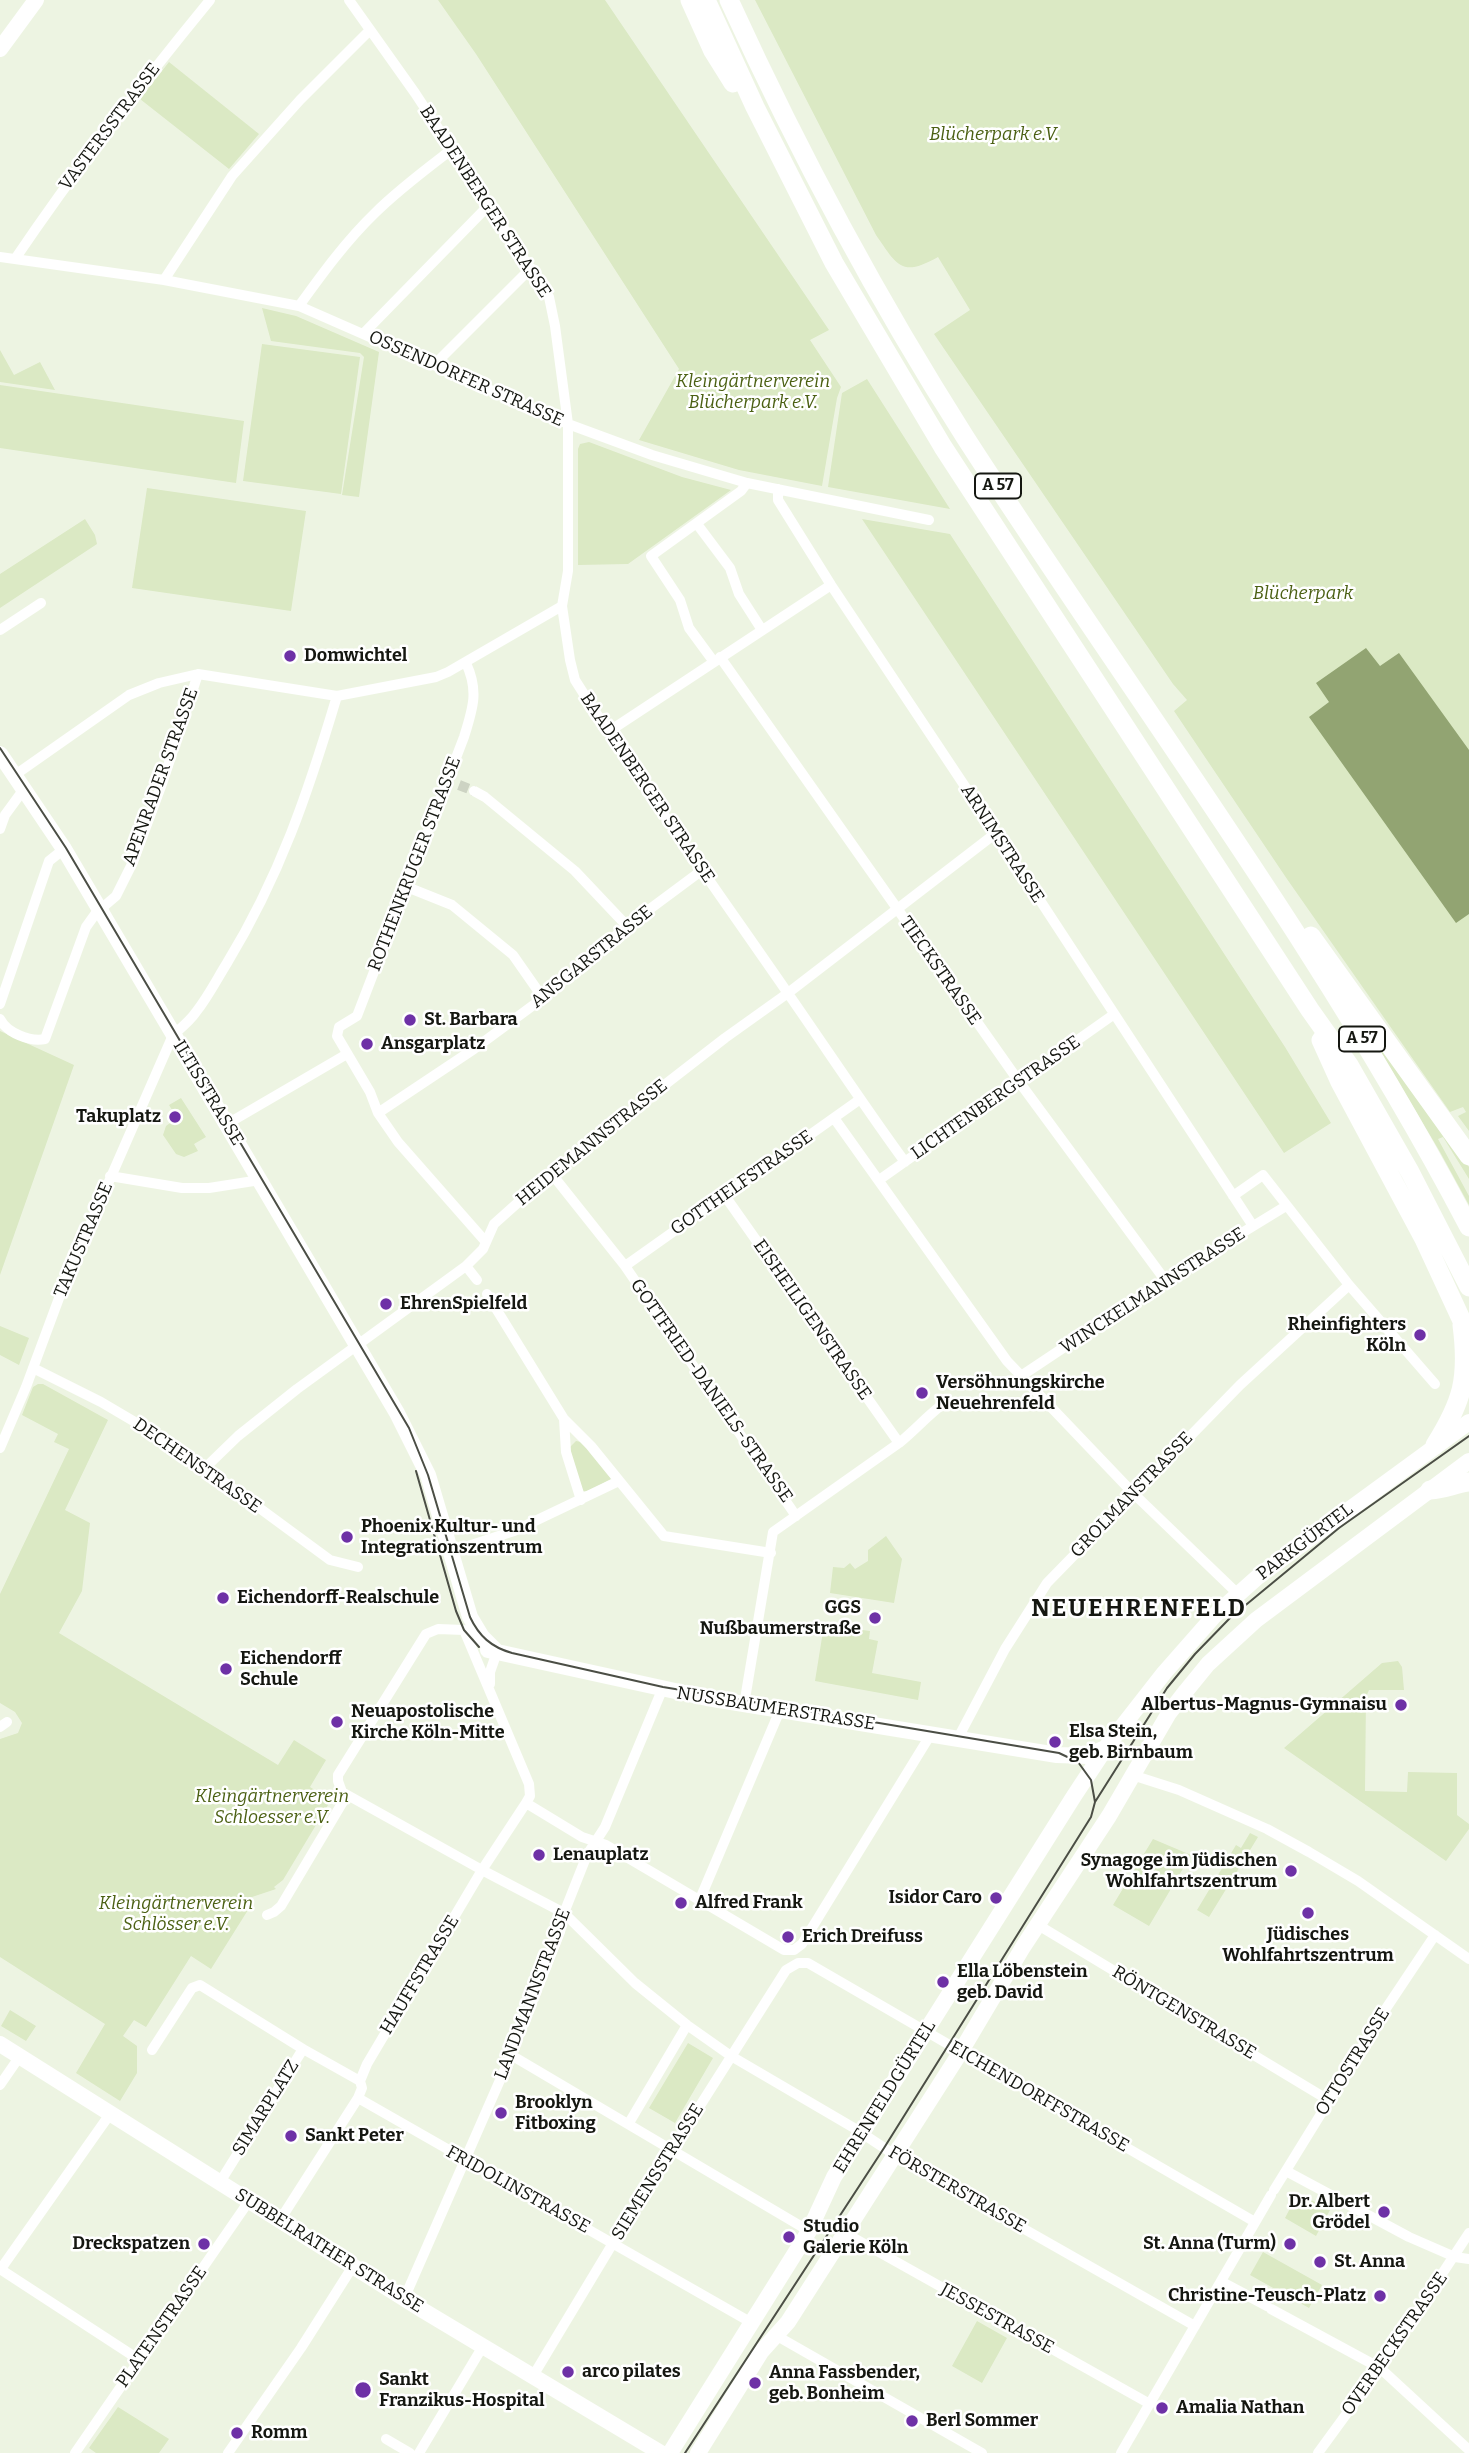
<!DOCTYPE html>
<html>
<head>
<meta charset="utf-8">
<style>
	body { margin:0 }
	canvas { display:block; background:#edf4e2 }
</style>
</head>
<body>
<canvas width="1469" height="2453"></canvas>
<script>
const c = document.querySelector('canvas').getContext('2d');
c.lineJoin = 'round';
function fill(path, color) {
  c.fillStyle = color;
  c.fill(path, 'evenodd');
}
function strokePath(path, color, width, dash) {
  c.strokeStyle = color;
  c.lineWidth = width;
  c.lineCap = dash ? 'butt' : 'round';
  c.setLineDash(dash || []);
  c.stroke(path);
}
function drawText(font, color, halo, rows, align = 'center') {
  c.font = font + ' Bitter,serif';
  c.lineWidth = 5;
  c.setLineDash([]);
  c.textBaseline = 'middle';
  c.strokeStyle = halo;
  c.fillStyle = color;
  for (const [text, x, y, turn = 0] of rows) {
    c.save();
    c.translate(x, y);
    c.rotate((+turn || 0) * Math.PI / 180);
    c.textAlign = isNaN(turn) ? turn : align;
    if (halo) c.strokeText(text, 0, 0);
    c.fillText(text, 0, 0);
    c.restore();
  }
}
fill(new Path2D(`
	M438,0H605L829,330L810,340L841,387L837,398L822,486L739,470L639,440L679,369L476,54Z
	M755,0H1469V1131L1458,1116L1466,1112L1463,1107L1450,1112L1287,879L1174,711L1187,700L1173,684L934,334L970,310L938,257C901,278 897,265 876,235Z
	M169,62L259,134L229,169L140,99Z
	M262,308L296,316L379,352L359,497L342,495L364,357L360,353L271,341Z
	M262,344L360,357L341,494L243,481Z
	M0,350L14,375L40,362L55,390L0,382Z
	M867,379L950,509L828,487L842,393Z
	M0,385L244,421L236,483L0,448Z
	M589,442L682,477L731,490L628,564L578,565V449L580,444Z
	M147,488L306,511L291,611L132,588Z
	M85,519L95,535L97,544L0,608V574Z
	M862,519L950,534L1285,1047L1331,1123L1284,1153Z
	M1367,1029L1373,1033L1469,1167V1179L1443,1137L1438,1139L1469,1196V1205L1440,1152Z
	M0,1031L74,1065L0,1275Z
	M181,1098L206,1137L194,1144L198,1151L184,1157L176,1154L163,1135L166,1126L177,1118L169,1105Z
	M0,1326L29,1338L19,1365L0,1355Z
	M38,1384H43L108,1420L65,1510L90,1523L82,1591L59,1633L278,1765L294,1740L326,1760L310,1787L331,1800L283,1880L274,1887L276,1889L249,1898L253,1902L211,1969L191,1956L146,2027L134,2020L123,2036L137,2046V2073L120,2101L76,2073L105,2024L0,1957V1739L18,1733L22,1723L15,1712L0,1703V1594L69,1449L54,1442L58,1434L22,1415L33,1387Z
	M576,1441L581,1442L611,1479L588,1491H582L570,1452V1447Z
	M886,1536L902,1559L894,1603L830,1593L833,1567L844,1568L850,1563L855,1569L868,1561V1550Z
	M824,1625L870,1631L869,1639L878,1641L872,1673L921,1682L918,1700L815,1681Z
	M1398,1661L1402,1667L1404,1690H1369L1366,1697L1365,1791L1407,1792L1408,1772L1457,1773V1815L1469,1824V1829L1446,1861L1284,1748L1382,1663Z
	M1250,1833L1258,1837L1209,1917L1197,1910L1236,1845L1241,1848Z
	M1153,1839L1191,1855L1149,1926L1113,1905Z
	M10,2010L36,2026L26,2041L1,2026Z
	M688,2043L713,2058L675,2123L649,2108Z
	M1298,2193L1330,2210L1316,2236L1285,2218Z
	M1263,2252L1322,2285L1309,2308L1250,2275Z
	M977,2321L1007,2338L982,2383L952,2366Z
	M118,2407L169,2439L159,2453H96L89,2448Z`), '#dbe9c4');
fill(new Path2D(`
	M1366,648L1380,666L1399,653L1469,750V914L1456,923L1309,717L1329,702L1316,683Z`), '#92a472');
strokePath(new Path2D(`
	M459,785L474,791`), '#cdd3c3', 10, [10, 5]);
strokePath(new Path2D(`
	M349,0L415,93L549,297L555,326L568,424V571L562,606L570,660L575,680C642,786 715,888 787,992C826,1048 864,1106 905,1162
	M0,257L164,280L299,306L568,424L652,455L747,483L929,520
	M15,259C76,169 141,84 210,0
	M164,280L232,176L300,100L370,30
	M299,306C322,274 346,241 375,213C398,190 425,170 451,150
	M363,334L489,205
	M434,365L531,268
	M778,489V500L831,585L996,833L1253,1226
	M697,524L730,568L739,594L762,630
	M0,630L41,603
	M720,657L1020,1083L1165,1280
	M714,662L689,628L680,600L651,556L741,491L747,483
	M466,663C479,691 473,708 464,737L357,1016L339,1027L337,1036L370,1092L378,1113L398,1142L485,1241
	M608,732L831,585
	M15,775L129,695L159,683L198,674L337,696L436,677L448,672L562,606
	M474,791L485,797L575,871L627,926
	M0,829L5,815L24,789
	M407,887L452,905L513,955L543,998
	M0,1004L49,861L64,849
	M0,1019C7,1033 30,1042 45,1039L86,927L96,913L116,896L133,862L163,781L198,674
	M378,1113L474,1049L543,998L627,926L701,871
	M834,1118L1007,1361L1133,1493L1238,1594
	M227,1124L347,1054
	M551,1173L625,1266L796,1516
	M110,1176L182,1188H209L260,1180
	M879,1180L1113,1015
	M725,1196L899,1443
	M1233,1196L1263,1175L1349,1285L1435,1384
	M466,1266L477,1280
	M625,1266L859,1100
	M487,1294L564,1419L566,1452L581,1500
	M33,1368L101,1402L140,1425L205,1468L330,1560L358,1567
	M1021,1376L1165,1280L1286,1206
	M564,1419L591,1446L664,1536L771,1553
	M0,1448L26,1387L65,1282L173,1035C181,1028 190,1021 196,1012C208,997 217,979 227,963C280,876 308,793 337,696
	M205,1468L238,1436L297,1389L466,1266L483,1249L494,1224L551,1173L725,1038L788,993L996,833
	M450,1552L514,1531L619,1481
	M490,1684V1672L497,1652
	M744,1705L773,1532L899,1443C914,1431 927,1416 943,1404
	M0,1727L7,1722
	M958,1738L1005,1649L1047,1583L1240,1385L1349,1285
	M1132,1775L1179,1790L1267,1829L1309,1852L1358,1881L1469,1959
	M526,1803L582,1837L606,1845L784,1950H794L802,1944L931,1734
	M700,1899L780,1710
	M267,1915L274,1912L281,1906L347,1795
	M1038,1925L1330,2101
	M152,2050L192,1988L200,1985L303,2049
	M511,2055L809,2231
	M360,2081L367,2064L482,1870L342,1792L338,1781V1775L426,1634L438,1629L464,1630L529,1784L530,1796L526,1803L482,1870L564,1913L635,1983L687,2025L731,2056L854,2128L901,2159L1195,2326
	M0,2085L20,2056
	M358,2098L752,2323
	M629,2123L687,2025
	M1286,2171L1409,2237L1455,2257L1469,2259
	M220,2182L303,2049L360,2081L362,2088L358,2098L280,2220
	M1274,2190L1385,2010L1435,1935
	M845,2233L1150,2404
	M0,2269L138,2359
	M0,2270L110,2114
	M1222,2282L1267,2306
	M404,2299L511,2055L560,1932L564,1913L587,1855L605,1827L662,1690
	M1271,2309L1380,2368L1469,2450
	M777,2336L982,2453
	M533,2376L613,2243L786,1970L798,1963H808L1255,2222
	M386,2439L410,2453
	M75,2453L249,2201
	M228,2453L301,2348L353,2266
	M419,2453L483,2346
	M1121,2453L1271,2195
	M1318,2453L1380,2368L1469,2233`), '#fff', 10);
strokePath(new Path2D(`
	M0,49L36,0
	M0,754L64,849L397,1413L428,1475L470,1617L482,1637L497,1652
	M488,1650L707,1698L1057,1755L1087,1756L1105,1748
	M0,2044L424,2311L661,2453
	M670,2453L809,2231L834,2177L1074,1796L1107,1746L1164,1673L1215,1615L1261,1574L1469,1422
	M698,2453L761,2352L788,2322L845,2233L960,2053L1023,1947L1109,1816L1169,1713L1186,1691L1208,1664L1256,1620L1469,1461`), '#fff', 16);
strokePath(new Path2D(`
	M690,0L713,51L733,83
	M706,0L755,107L834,263L943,447L1310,1010L1349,1065L1410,1172L1469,1287
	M729,0C798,151 876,297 965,437C1134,699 1324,950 1469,1227
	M1311,936L1469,1156
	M1321,1040L1340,1082L1424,1239L1469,1336
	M1435,1445C1462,1402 1469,1379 1462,1325
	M1430,1490C1446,1489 1454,1484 1469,1482`), '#fff', 19);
strokePath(new Path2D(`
	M0,748L66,848L409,1428L428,1475L470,1617C479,1636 491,1647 512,1653L663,1687L1059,1753L1078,1762L1091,1780L1095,1802L1091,1817L884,2148L685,2453
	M416,1471L456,1611L464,1630L479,1647
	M1095,1802L1167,1688L1195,1654L1230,1618L1339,1528L1469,1436`), '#4b4e45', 2);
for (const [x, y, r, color] of [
	[290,656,7,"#6e31a6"],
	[410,1020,7,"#6e31a6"],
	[367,1044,7,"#6e31a6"],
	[175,1117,7,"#6e31a6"],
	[386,1304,7,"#6e31a6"],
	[1420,1335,7,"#6e31a6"],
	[922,1393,7,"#6e31a6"],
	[347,1537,7,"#6e31a6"],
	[223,1598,7,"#6e31a6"],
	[875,1618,7,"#6e31a6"],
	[226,1669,7,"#6e31a6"],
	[1401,1705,7,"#6e31a6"],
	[337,1722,7,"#6e31a6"],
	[1055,1742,7,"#6e31a6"],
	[539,1855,7,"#6e31a6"],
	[1291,1871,7,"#6e31a6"],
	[996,1898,7,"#6e31a6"],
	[681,1903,7,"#6e31a6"],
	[1308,1913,7,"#6e31a6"],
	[788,1937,7,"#6e31a6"],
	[943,1982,7,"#6e31a6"],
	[501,2113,7,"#6e31a6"],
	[291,2136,7,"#6e31a6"],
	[1384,2212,7,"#6e31a6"],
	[789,2237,7,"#6e31a6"],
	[204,2244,7,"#6e31a6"],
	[1290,2244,7,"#6e31a6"],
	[1320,2262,7,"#6e31a6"],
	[1380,2296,7,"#6e31a6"],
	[568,2372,7,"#6e31a6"],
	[755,2383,7,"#6e31a6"],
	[363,2390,9,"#6e31a6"],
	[1162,2408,7,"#6e31a6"],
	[912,2421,7,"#6e31a6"],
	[237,2433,7,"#6e31a6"]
]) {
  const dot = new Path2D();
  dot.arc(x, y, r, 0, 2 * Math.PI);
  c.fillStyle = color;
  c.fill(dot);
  strokePath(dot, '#fff', 2.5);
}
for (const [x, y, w] of [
	[998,486,46],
	[1362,1039,46]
]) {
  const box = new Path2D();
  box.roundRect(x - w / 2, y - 12.5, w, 25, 5);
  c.fillStyle = '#fff';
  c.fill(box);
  strokePath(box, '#151711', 2);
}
drawText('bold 16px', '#151711', null, [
	["A 57",998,486],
	["A 57",1362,1039]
]);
drawText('18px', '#151711', '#fff', [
	["VASTERSSTRASSE",110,127,-53],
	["BAADENBERGER STRASSE",485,202,57],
	["OSSENDORFER STRASSE",466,379,24],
	["APENRADER STRASSE",161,777,-70],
	["BAADENBERGER STRASSE",647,788,56],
	["ARNIMSTRASSE",1002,844,57],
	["ROTHENKRUGER STRASSE",415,864,-69],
	["ANSGARSTRASSE",592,957,-39],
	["TIECKSTRASSE",940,971,55],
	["ILTISSTRASSE",208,1093,59],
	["LICHTENBERGSTRASSE",996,1098,-35],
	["HEIDEMANNSTRASSE",592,1143,-39],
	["GOTTHELFSTRASSE",742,1183,-35],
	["TAKUSTRASSE",84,1240,-67],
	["WINCKELMANNSTRASSE",1153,1291,-33],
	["EISHEILIGENSTRASSE",812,1320,55],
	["GOTTFRIED-DANIELS-STRASSE",711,1391,55],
	["DECHENSTRASSE",197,1466,35],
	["GROLMANSTRASSE",1132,1495,-46],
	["PARKGÜRTEL",1305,1542,-37],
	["NUSSBAUMERSTRASSE",776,1709,9],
	["HAUFFSTRASSE",420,1975,-59],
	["LANDMANNSTRASSE",533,1994,-69],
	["RÖNTGENSTRASSE",1184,2013,31],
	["OTTOSTRASSE",1353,2062,-58],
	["EHRENFELDGÜRTEL",885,2097,-58],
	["EICHENDORFFSTRASSE",1039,2097,30],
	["SIMARPLATZ",266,2108,-58],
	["SIEMENSSTRASSE",658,2172,-58],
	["FRIDOLINSTRASSE",518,2190,29],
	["FÖRSTERSTRASSE",957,2190,30],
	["SUBBELRATHER STRASSE",329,2251,32],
	["JESSESTRASSE",997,2319,29],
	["PLATENSTRASSE",162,2327,-55],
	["OVERBECKSTRASSE",1395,2344,-55]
]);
drawText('italic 18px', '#4b6013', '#fff', [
	["Blücherpark e.V.",994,135],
	["Kleingärtnerverein",753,382],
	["Blücherpark e.V.",753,403],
	["Blücherpark",1303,594],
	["Kleingärtnerverein",272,1797],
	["Schloesser e.V.",272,1818],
	["Kleingärtnerverein",176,1904],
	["Schlösser e.V.",176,1925]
]);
drawText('bold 18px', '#151711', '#fff', [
	["Domwichtel",304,656],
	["St. Barbara",424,1020],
	["Ansgarplatz",381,1044],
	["Takuplatz",161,1117,"right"],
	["EhrenSpielfeld",400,1304],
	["Rheinfighters",1406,1325,"right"],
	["Köln",1406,1346,"right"],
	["Versöhnungskirche",936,1383],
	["Neuehrenfeld",936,1404],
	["Phoenix Kultur- und",361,1527],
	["Integrationszentrum",361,1548],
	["Eichendorff-Realschule",237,1598],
	["GGS",861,1608,"right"],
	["Nußbaumerstraße",861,1629,"right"],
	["Eichendorff",240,1659],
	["Schule",240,1680],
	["Albertus-Magnus-Gymnaisu",1387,1705,"right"],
	["Neuapostolische",351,1712],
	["Kirche Köln-Mitte",351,1733],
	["Elsa Stein,",1069,1732],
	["geb. Birnbaum",1069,1753],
	["Lenauplatz",553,1855],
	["Synagoge im Jüdischen",1277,1861,"right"],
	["Wohlfahrtszentrum",1277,1882,"right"],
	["Isidor Caro",982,1898,"right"],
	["Alfred Frank",695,1903],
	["Jüdisches",1308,1935,"center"],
	["Wohlfahrtszentrum",1308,1956,"center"],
	["Erich Dreifuss",802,1937],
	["Ella Löbenstein",957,1972],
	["geb. David",957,1993],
	["Brooklyn",515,2103],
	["Fitboxing",515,2124],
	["Sankt Peter",305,2136],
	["Dr. Albert",1370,2202,"right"],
	["Grödel",1370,2223,"right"],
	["Studio",803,2227],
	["Galerie Köln",803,2248],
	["Dreckspatzen",190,2244,"right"],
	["St. Anna (Turm)",1276,2244,"right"],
	["St. Anna",1334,2262],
	["Christine-Teusch-Platz",1366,2296,"right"],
	["arco pilates",582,2372],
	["Anna Fassbender,",769,2373],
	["geb. Bonheim",769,2394],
	["Sankt",379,2380],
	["Franzikus-Hospital",379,2401],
	["Amalia Nathan",1176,2408],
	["Berl Sommer",926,2421],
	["Romm",251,2433]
], 'left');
c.letterSpacing = '2px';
drawText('bold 24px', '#151711', '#fff', [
	["NEUEHRENFELD",1139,1609]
]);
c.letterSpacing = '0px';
</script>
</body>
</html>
